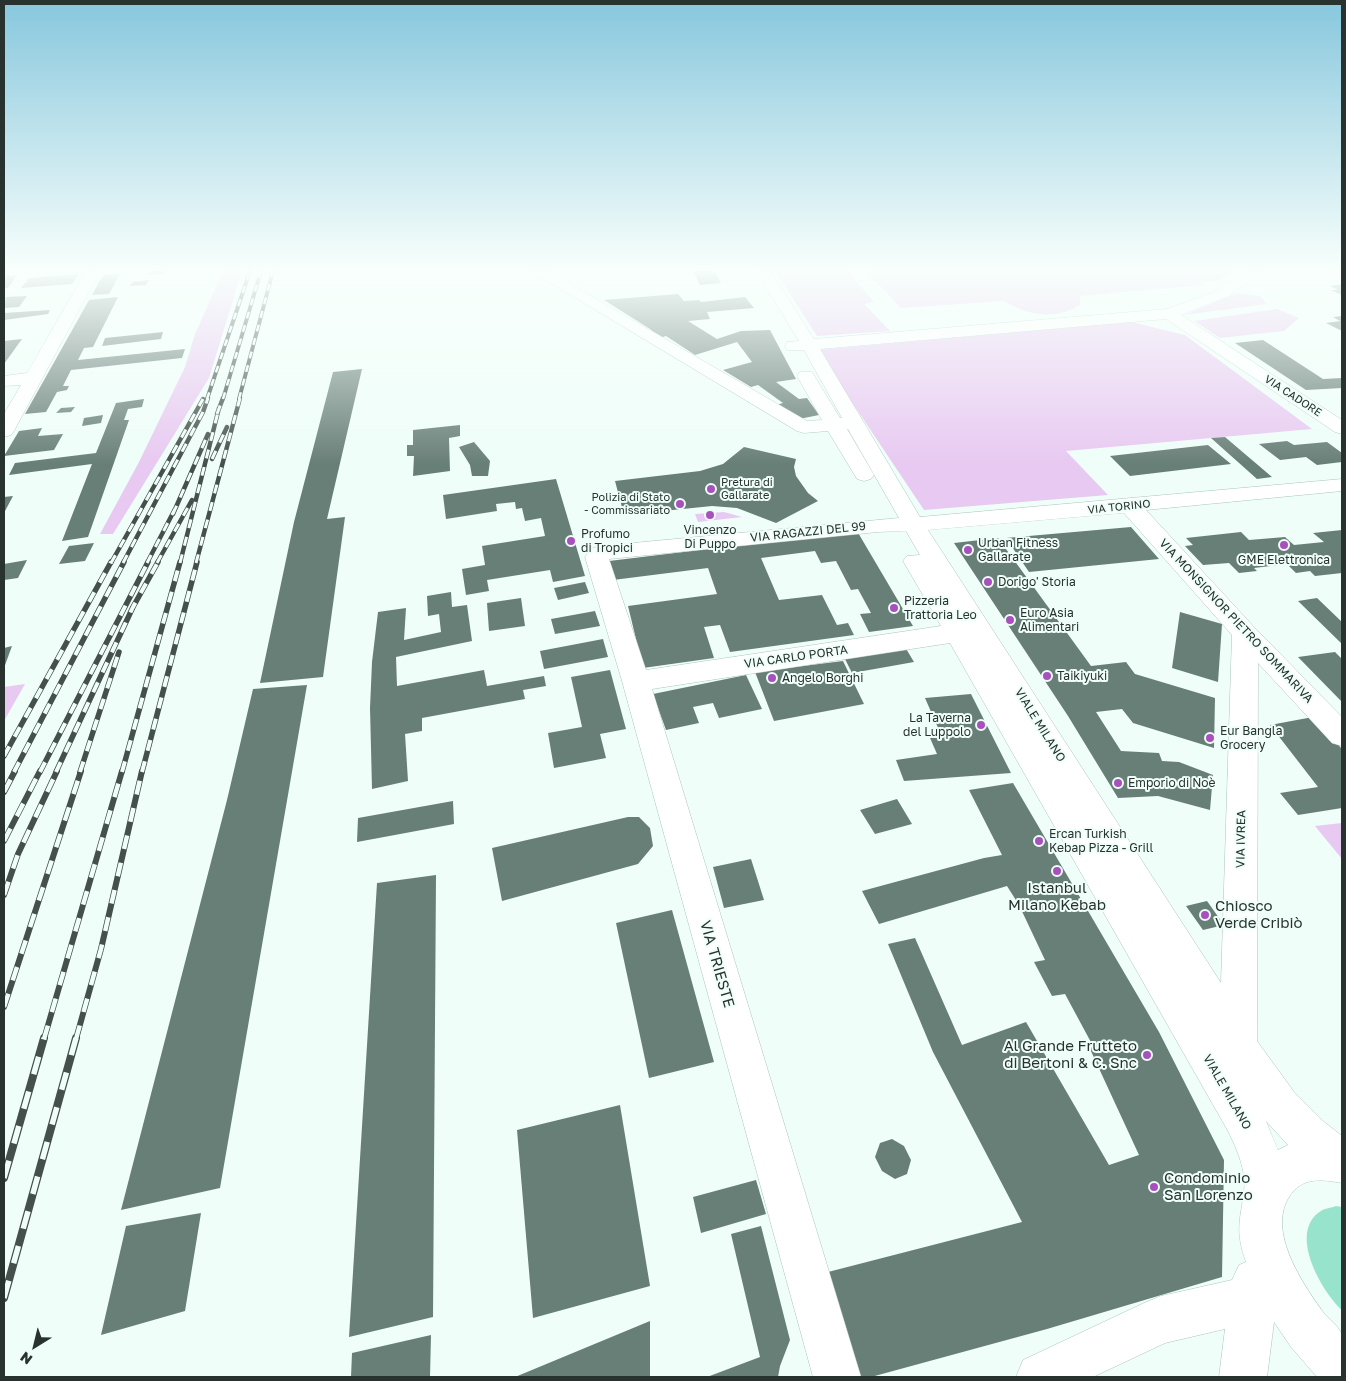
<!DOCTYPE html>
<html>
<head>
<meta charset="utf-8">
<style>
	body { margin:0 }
	#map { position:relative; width:1346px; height:1381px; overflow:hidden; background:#effef9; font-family:"Golos Text",sans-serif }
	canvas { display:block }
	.frame { position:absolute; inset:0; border:5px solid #28322f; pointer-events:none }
	.north { position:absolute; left:10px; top:1321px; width:50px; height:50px; -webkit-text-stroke:4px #effef9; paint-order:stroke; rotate:216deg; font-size:14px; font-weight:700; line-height:20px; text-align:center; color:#28322f }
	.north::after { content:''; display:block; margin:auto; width:18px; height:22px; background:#28322f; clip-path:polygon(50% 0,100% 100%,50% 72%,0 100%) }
</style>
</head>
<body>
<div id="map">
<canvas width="1346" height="1381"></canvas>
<div class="frame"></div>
<div class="north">N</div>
</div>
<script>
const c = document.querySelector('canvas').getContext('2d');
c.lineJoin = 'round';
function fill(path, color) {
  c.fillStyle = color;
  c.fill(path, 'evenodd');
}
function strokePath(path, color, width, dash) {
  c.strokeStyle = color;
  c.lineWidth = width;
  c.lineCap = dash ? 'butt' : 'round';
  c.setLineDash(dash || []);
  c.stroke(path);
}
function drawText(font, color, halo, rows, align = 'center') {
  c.font = font + ' "Golos Text",sans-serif';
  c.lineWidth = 4;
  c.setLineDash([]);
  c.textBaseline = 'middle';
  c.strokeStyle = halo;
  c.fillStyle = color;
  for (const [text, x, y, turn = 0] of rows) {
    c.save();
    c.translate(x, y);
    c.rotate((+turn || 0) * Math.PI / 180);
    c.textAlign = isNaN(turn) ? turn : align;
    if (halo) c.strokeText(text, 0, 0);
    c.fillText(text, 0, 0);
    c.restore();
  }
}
fill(new Path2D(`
	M223,271H242L209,378L113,534H100L139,462L185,367L195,334Z
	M775,271H848L874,302L864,304L890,331L817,336Z
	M866,271H1232L1220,280L1200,282L1204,285L1080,296V305C1055,320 1030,316 1004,301L901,308Z
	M1237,293L1260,296L1267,304L1185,315Z
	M1277,309L1299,318L1284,331L1220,338L1194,321Z
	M1132,322L1185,335L1312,429L1066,451L1108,495L924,510L817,350Z
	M724,512L742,517L698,522L695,514Z
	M25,684L4,721V687Z
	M1342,823V859L1315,826Z`), '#e8c9f1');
fill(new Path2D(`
	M1336,1206L1342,1207V1310C1322,1292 1287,1232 1321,1211C1325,1208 1331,1208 1336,1206Z`), '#97e3cc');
fill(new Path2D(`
	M150,271H165L163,274L147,275Z
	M693,271H714L721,283L700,285Z
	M79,274L72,284L21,288L29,278Z
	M120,274L109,294L92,295L103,275Z
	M17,275L8,288H4V276Z
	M149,280L146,285L130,286L133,282Z
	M1342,284V295L1331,290H1338L1330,286Z
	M678,294L684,301L699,300L701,302L745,297L754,308L707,312L710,319L688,321L717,339L741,331L770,330L796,379L776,382L799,399L807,398L819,415L799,419L776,405L783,403L758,385L751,387L723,370L752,362L737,342L695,355L666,336L660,338L650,329L604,300Z
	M27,296L19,307L4,308L6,297Z
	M118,297L93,347L84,348L78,360L185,349L182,358L71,370L63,386H69L67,390L57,392L46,412L25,414L89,300Z
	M50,310L48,314L4,320V313Z
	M1342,316V331L1326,323L1340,321L1333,317Z
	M163,332L161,339L102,346L105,338Z
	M22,339L4,364V341Z
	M1263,340L1323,379L1342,378V388L1306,390L1235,343Z
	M362,369L327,519L345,517L323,677L260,683L294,522L333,372Z
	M144,399L142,407L128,409L124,420H129L88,537L62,541L92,464L9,475L15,463L96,453L116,403Z
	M75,407L71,412L56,413L61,408Z
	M103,415L101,423L82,426L84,418Z
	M460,425V436L449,438L450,471L413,476L414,456H407V445H413V430Z
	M42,428L38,436L63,434L54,450L4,456L19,431Z
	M1225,437L1272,477L1257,479L1211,438Z
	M1287,441L1294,445L1327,442L1342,453V462L1317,465L1306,457L1280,460L1259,444Z
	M474,442L490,461L488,476H472L470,465L459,447Z
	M1208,445L1231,464L1130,476L1110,456Z
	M744,447L796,459L794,467L796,476L808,493L818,501L776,523L737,508L712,506L624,515L615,481L700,471L723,464Z
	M556,479L585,576L553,582L550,570L487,580L489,591L466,595L462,569L485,565L482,546L545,536L541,518L525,521L522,508L516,509L515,502L496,504L497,511L446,519L443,495Z
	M13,496L4,513V497Z
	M1131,527L1159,559L1029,572L1006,538Z
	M1342,530V573L1315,576L1310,571L1296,573L1287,564L1254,568L1257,571L1239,573L1229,563L1203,565L1185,546L1193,545L1186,538L1241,532L1249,540L1285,537L1294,545L1324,542L1313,533Z
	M857,531L913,626L869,632L860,614L871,613L858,589L851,590L836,561L821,563L815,551L761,558L779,600L822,595L837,625L848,623L854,635L730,652L720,625L704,627L714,658L643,668L628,606L717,594L708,568L613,580L609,561Z
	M998,538L1091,666L1126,662L1135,674L1215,698L1214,748L1133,723L1122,709L1096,712L1121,751L1159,753L1162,761L1179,762L1213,775L1210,810L1158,796L1118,798L1068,716L954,543Z
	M94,543L85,561L59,564L69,546Z
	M27,560L18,578L4,580V564Z
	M585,582L589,593L558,600L554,588Z
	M451,592L452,607L467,605L472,641L396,657L397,686L484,670L487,686L544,676L546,686L523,690L525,699L422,718V731L405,734L408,781L372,789L370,708L372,662L378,612L406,608L404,640L441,632L439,614L428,616L427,596Z
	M521,598L525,626L489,631L487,603Z
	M1317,598L1342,622V644L1298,601Z
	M595,611L600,626L555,634L551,619Z
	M1180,612L1222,624L1218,682L1172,668Z
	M603,639L608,657L544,669L540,651Z
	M12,646L4,668V648Z
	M905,647L914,662L852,673L844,657Z
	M1335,652L1342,659V702L1298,657Z
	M843,661L864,704L774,721L755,672Z
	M610,670L626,729L600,734L606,758L554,768L548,733L582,727L571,677Z
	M746,675L762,709L719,718L713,703L693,707L699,723L666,730L653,694Z
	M307,685L220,1188L121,1210L227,800L253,689Z
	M971,694L1011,773L904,781L896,760L937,754L930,738L942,737L925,698Z
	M1313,717L1342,749V808L1298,815L1280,793L1318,787L1270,725Z
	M1013,783L1159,1032L1224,1160L1222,1277L1047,1329L871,1377H859L828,1272L1022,1222L933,1052L888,944L915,938L962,1045L1026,1022L1109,1165L1139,1155L1090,1049L1093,1046L1065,994L1052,996L1034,962L1045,960L1019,905L1007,886L879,924L862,891L984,858L1002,855L969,790Z
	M897,799L912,824L875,834L860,810Z
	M453,801L454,824L357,842L358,818Z
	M628,817H639L650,828L653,846L638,864L502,901L492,848Z
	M751,859L764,900L724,908L713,867Z
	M436,875L433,1317L349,1337L377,883Z
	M1207,901L1224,925L1203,930L1186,906Z
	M672,910L714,1062L649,1078L616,923Z
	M620,1105L650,1286L533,1318L517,1130Z
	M892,1139L904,1146L911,1160L907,1174L895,1179L882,1171L875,1157L880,1143Z
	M756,1180L766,1214L701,1233L693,1197Z
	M201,1213L185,1311L101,1335L126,1226Z
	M761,1226L790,1340L780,1366L778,1377H707L760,1357L731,1234Z
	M650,1321V1377H515Z
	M431,1335L430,1377H351L352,1353Z`), '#687f77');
const minor = new Path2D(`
	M86,271H100L14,431L11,435L4,437V414L21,385L4,386V376L27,373Z
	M531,271H548L807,421L822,420L797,376L800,372H812L840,418H842L804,350H787L785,346L787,342L799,341L756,271H770L814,339L1167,309L1219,290L1246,271H1262L1229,296L1181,315L1342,420V434L1335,432L1166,319L820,349L920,517L1342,479V491L1146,510L1254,627L1342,717V746L1332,743L1258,663L1257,1041L1294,1092L1323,1121L1342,1136V1183C1321,1179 1301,1177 1289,1197C1267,1232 1303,1284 1323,1312C1328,1319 1340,1327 1342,1335C1345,1347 1342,1365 1342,1377H1317L1291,1347L1274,1322L1267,1377H1219L1225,1329L1165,1343L1093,1377H1016L1023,1360L1144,1303L1161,1296L1232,1280L1239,1265L1246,1262C1235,1231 1240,1221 1244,1192C1247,1172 1237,1149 1228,1131L950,643L652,689L861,1377H813L622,681L585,557L593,548L601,546L899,518L848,429H847L874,475L871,479L864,481L857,479L828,431L804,433L797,431ZM1124,513L1232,635L1221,983L928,530ZM906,531L920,555L907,556L903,561L941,626L646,670L609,559L878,532ZM1266,1121L1288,1145L1278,1150Z`);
strokePath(minor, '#abc4bc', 1);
fill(minor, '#fff');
const railFar4 = new Path2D(`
	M207,399L250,271
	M223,399L261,271
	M239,399L273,271`);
const railFar3 = new Path2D(`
	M217,414L223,398
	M212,459L227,427
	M173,514L208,434
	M111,563L203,399
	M123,563L203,412L208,398
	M147,563L175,509
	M157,563L192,500
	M180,563L219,408
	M196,563L240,398`);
const railFar2 = new Path2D(`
	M4,756L111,562
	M14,772L124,562
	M40,772L148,562
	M56,772L133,607L158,562
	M80,772L119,652
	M122,772L180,562
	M142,772L197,562`);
const railFar1 = new Path2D(`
	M4,792L15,771
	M4,841L40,771
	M4,895L18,854L57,771
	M4,1007L81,771
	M44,1039L122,771
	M76,1039L101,949L142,771`);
const rail = new Path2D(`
	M4,1178L44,1038
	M4,1298L76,1038`);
strokePath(railFar4, '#454f4c', 4);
strokePath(railFar3, '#454f4c', 4.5);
strokePath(railFar2, '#454f4c', 5.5);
strokePath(railFar1, '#454f4c', 6);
strokePath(rail, '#454f4c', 8);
strokePath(railFar4, '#effef9', 2.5, [7]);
strokePath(railFar3, '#effef9', 3, [9]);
strokePath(railFar2, '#effef9', 4, [11]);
strokePath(railFar1, '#effef9', 4.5, [14]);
strokePath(rail, '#effef9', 5.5, [18]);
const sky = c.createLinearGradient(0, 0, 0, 464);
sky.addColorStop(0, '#87c7dd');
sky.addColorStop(0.58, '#f8fffc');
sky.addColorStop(1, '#f8fffc00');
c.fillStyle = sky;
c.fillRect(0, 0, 1346, 464);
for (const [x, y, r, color] of [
	[711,489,5,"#a750be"],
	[680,504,5,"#a750be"],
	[710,515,5,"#a750be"],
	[571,541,5,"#a750be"],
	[1284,545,5,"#a750be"],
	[968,550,5,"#a750be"],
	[988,582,5,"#a750be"],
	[894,608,5,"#a750be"],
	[1010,620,5,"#a750be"],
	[1047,676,5,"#a750be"],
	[772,678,5,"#a750be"],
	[981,725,5,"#a750be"],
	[1210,738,5,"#a750be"],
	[1118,783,5,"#a750be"],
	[1039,841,5,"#a750be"],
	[1057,871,5,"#a750be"],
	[1205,915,5,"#a750be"],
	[1147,1055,5,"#a750be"],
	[1154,1187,5,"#a750be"]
]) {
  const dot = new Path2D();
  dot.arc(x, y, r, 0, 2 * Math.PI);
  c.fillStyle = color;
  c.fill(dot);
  strokePath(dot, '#effef9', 2);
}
drawText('11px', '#28322f', '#effef9', [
	["VIA CADORE",1293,396,33],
	["VIA TORINO",1119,507,-6]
]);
drawText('11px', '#28322f', '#effef9', [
	["Pretura di",721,483],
	["Gallarate",721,496],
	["Polizia di Stato",670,498,"right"],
	["- Commissariato",670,511,"right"]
], 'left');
drawText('12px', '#28322f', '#effef9', [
	["Vincenzo",710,530,"center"],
	["Di Puppo",710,544,"center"],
	["Profumo",581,534],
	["di Tropici",581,548],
	["Urban Fitness",978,543],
	["Gallarate",978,557],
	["GME Elettronica",1284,560,"center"],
	["Dorigo' Storia",998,582],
	["Pizzeria",904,601],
	["Trattoria Leo",904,615],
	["Euro Asia",1020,613],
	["Alimentari",1020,627],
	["Taikiyuki",1057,676],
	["Angelo Borghi",782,678],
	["La Taverna",971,718,"right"],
	["del Luppolo",971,732,"right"],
	["Eur Bangla",1220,731],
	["Grocery",1220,745],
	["Emporio di Noè",1128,783],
	["Ercan Turkish",1049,834],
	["Kebap Pizza - Grill",1049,848]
], 'left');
drawText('12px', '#28322f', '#effef9', [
	["VIA RAGAZZI DEL 99",808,532,-6],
	["VIA MONSIGNOR PIETRO SOMMARIVA",1236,621,47],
	["VIA CARLO PORTA",796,657,-8],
	["VIALE MILANO",1040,725,58],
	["VIA IVREA",1241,839,-89],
	["VIALE MILANO",1227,1092,60]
]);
drawText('15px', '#28322f', '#effef9', [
	["Istanbul",1057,888,"center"],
	["Milano Kebab",1057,905,"center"],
	["Chiosco",1215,906],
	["Verde Cribiò",1215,923],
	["Al Grande Frutteto",1137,1046,"right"],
	["di Bertoni & C. Snc",1137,1063,"right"],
	["Condominio",1164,1178],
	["San Lorenzo",1164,1195]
], 'left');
drawText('15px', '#28322f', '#effef9', [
	["VIA TRIESTE",717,964,74]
]);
</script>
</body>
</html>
